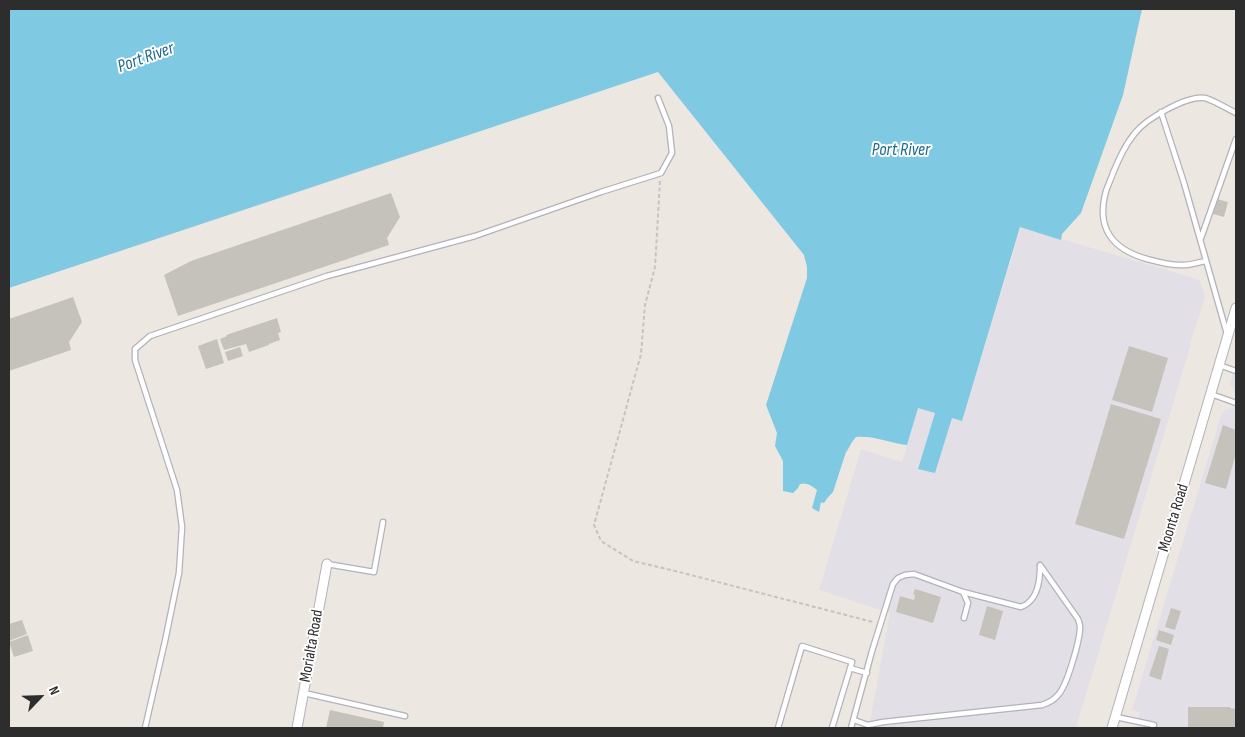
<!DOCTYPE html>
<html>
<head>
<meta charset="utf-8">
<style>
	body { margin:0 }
	#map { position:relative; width:1245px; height:737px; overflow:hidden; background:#ece7e1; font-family:"Sofia Sans Condensed",sans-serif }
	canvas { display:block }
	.frame { position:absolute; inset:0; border:10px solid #2d2d2d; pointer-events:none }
	.north { position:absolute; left:15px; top:672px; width:50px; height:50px; -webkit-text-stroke:4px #fff; paint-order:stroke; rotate:66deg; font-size:14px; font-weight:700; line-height:20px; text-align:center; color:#2d2d2d }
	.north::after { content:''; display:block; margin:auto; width:18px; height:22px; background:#2d2d2d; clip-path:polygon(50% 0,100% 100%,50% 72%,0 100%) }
</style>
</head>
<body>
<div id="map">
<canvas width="1245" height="737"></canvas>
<div class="frame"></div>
<div class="north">N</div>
</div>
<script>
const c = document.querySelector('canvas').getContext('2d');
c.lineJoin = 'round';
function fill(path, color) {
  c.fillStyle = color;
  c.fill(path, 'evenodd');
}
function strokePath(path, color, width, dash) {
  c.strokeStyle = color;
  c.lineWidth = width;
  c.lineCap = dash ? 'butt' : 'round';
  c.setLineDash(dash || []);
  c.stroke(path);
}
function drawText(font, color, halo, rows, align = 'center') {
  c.font = font + ' "Sofia Sans Condensed",sans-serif';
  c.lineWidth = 4;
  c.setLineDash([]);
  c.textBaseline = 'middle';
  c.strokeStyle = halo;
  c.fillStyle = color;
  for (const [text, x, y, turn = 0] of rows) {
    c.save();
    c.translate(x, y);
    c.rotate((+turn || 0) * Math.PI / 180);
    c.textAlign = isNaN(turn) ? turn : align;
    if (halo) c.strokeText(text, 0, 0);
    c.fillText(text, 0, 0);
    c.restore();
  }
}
fill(new Path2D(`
	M1021,227L1200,280L1205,298L1190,343L1191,344L1185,364L1076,728H867L871,716L890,613L819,590L861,449L902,462L918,408L935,413L918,469L944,444L952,418L962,421Z
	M1236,363V728H1135L1140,712L1132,710L1222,412L1232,408L1236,393L1230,384Z`), '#e2e0e6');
fill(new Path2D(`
	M9,9H1142L1123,95L1081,213L1062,234L1061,240L1020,227L962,421L952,418L935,473L918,469L935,413L918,408L907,445C890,443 873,435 856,437C851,442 850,447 846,452L833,492C830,496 827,497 825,502L823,503L821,502L819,512L812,508L817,490C812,486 807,482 800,484L798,488L793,493L783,491V461L775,446L777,433L766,405L807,278V267L804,255L658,72L9,288Z`), '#7fc9e3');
fill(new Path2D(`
	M391,193L400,217L387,238L389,245L178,316L164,275L191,261Z
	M1217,199L1228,202L1224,217L1213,214Z
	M73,297L82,322L69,342L71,350L9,371V319Z
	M277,318L281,332L278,333L280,340L269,344V345L249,352L246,344L224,350L220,339L227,336L226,335Z
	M217,339L224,363L206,369L198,346Z
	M1129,346L1168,358L1152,412L1112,400Z
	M240,347L243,356L228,361L225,352Z
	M1111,404L1161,419L1124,539L1075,524Z
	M1223,425L1236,430V453L1226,489L1205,483Z
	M915,589L941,597L933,623L896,612L900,596L914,600L915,595L913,594Z
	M987,606L1003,611L995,640L979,635Z
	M1171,608L1181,611L1175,630L1165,627Z
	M22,620L27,634L9,641V624Z
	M1159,630L1174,635L1171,645L1156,640Z
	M28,635L33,651L14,657L9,642Z
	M1159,646L1169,649L1161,680L1149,676Z
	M1188,707H1230V708L1236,709V728H1188Z
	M330,710L384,722L383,728H326Z`), '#c5c2bc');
const lane = new Path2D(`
	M1161,112L1184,183L1227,334
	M1201,238L1236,139
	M1206,261C1199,262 1191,265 1184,265C1172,266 1158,262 1147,259C1111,249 1096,227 1106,191C1108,185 1111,179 1113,173C1119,159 1125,145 1135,133C1146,119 1187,95 1205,98C1213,100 1228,109 1236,113
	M1219,365L1236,371
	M1211,394L1236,403
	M327,564L374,572L383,522
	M963,592L1021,607C1021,607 1028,604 1028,603C1038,595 1040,579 1040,567
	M850,668L867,673
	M304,693L405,716
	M1116,717L1154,725
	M854,720L868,725L883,722L1042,705C1048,703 1054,700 1058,695C1067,686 1080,640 1080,627C1080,624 1079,622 1078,619L1040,565
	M145,728L165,641L179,573L182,527L177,490L135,360V349L150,336L327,276L475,236L601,192L661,173L672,153L669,126L658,98
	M778,728L802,646L852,662L832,728
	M851,728L872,651L893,584L898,578L905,575L914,574L963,592L968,603L964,618`);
const street = new Path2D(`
	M297,728L327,564
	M1112,728L1236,308`);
strokePath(lane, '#b1b2bb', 7);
strokePath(street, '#b1b2bb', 11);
strokePath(new Path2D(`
	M660,181L655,267L645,305L641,354L594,525L601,541L633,561L679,572L873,622`), '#c4c4c4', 2, [4, 2.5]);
strokePath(lane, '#fff', 4.5);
strokePath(street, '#fff', 9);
drawText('16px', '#2d2d2d', '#fff', [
	["Moonta Road",1174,518,-73],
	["Morialta Road",312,646,-80]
]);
drawText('italic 18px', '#1c6991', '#fff', [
	["Port River",146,58,-20],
	["Port River",901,150]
]);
</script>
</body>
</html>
